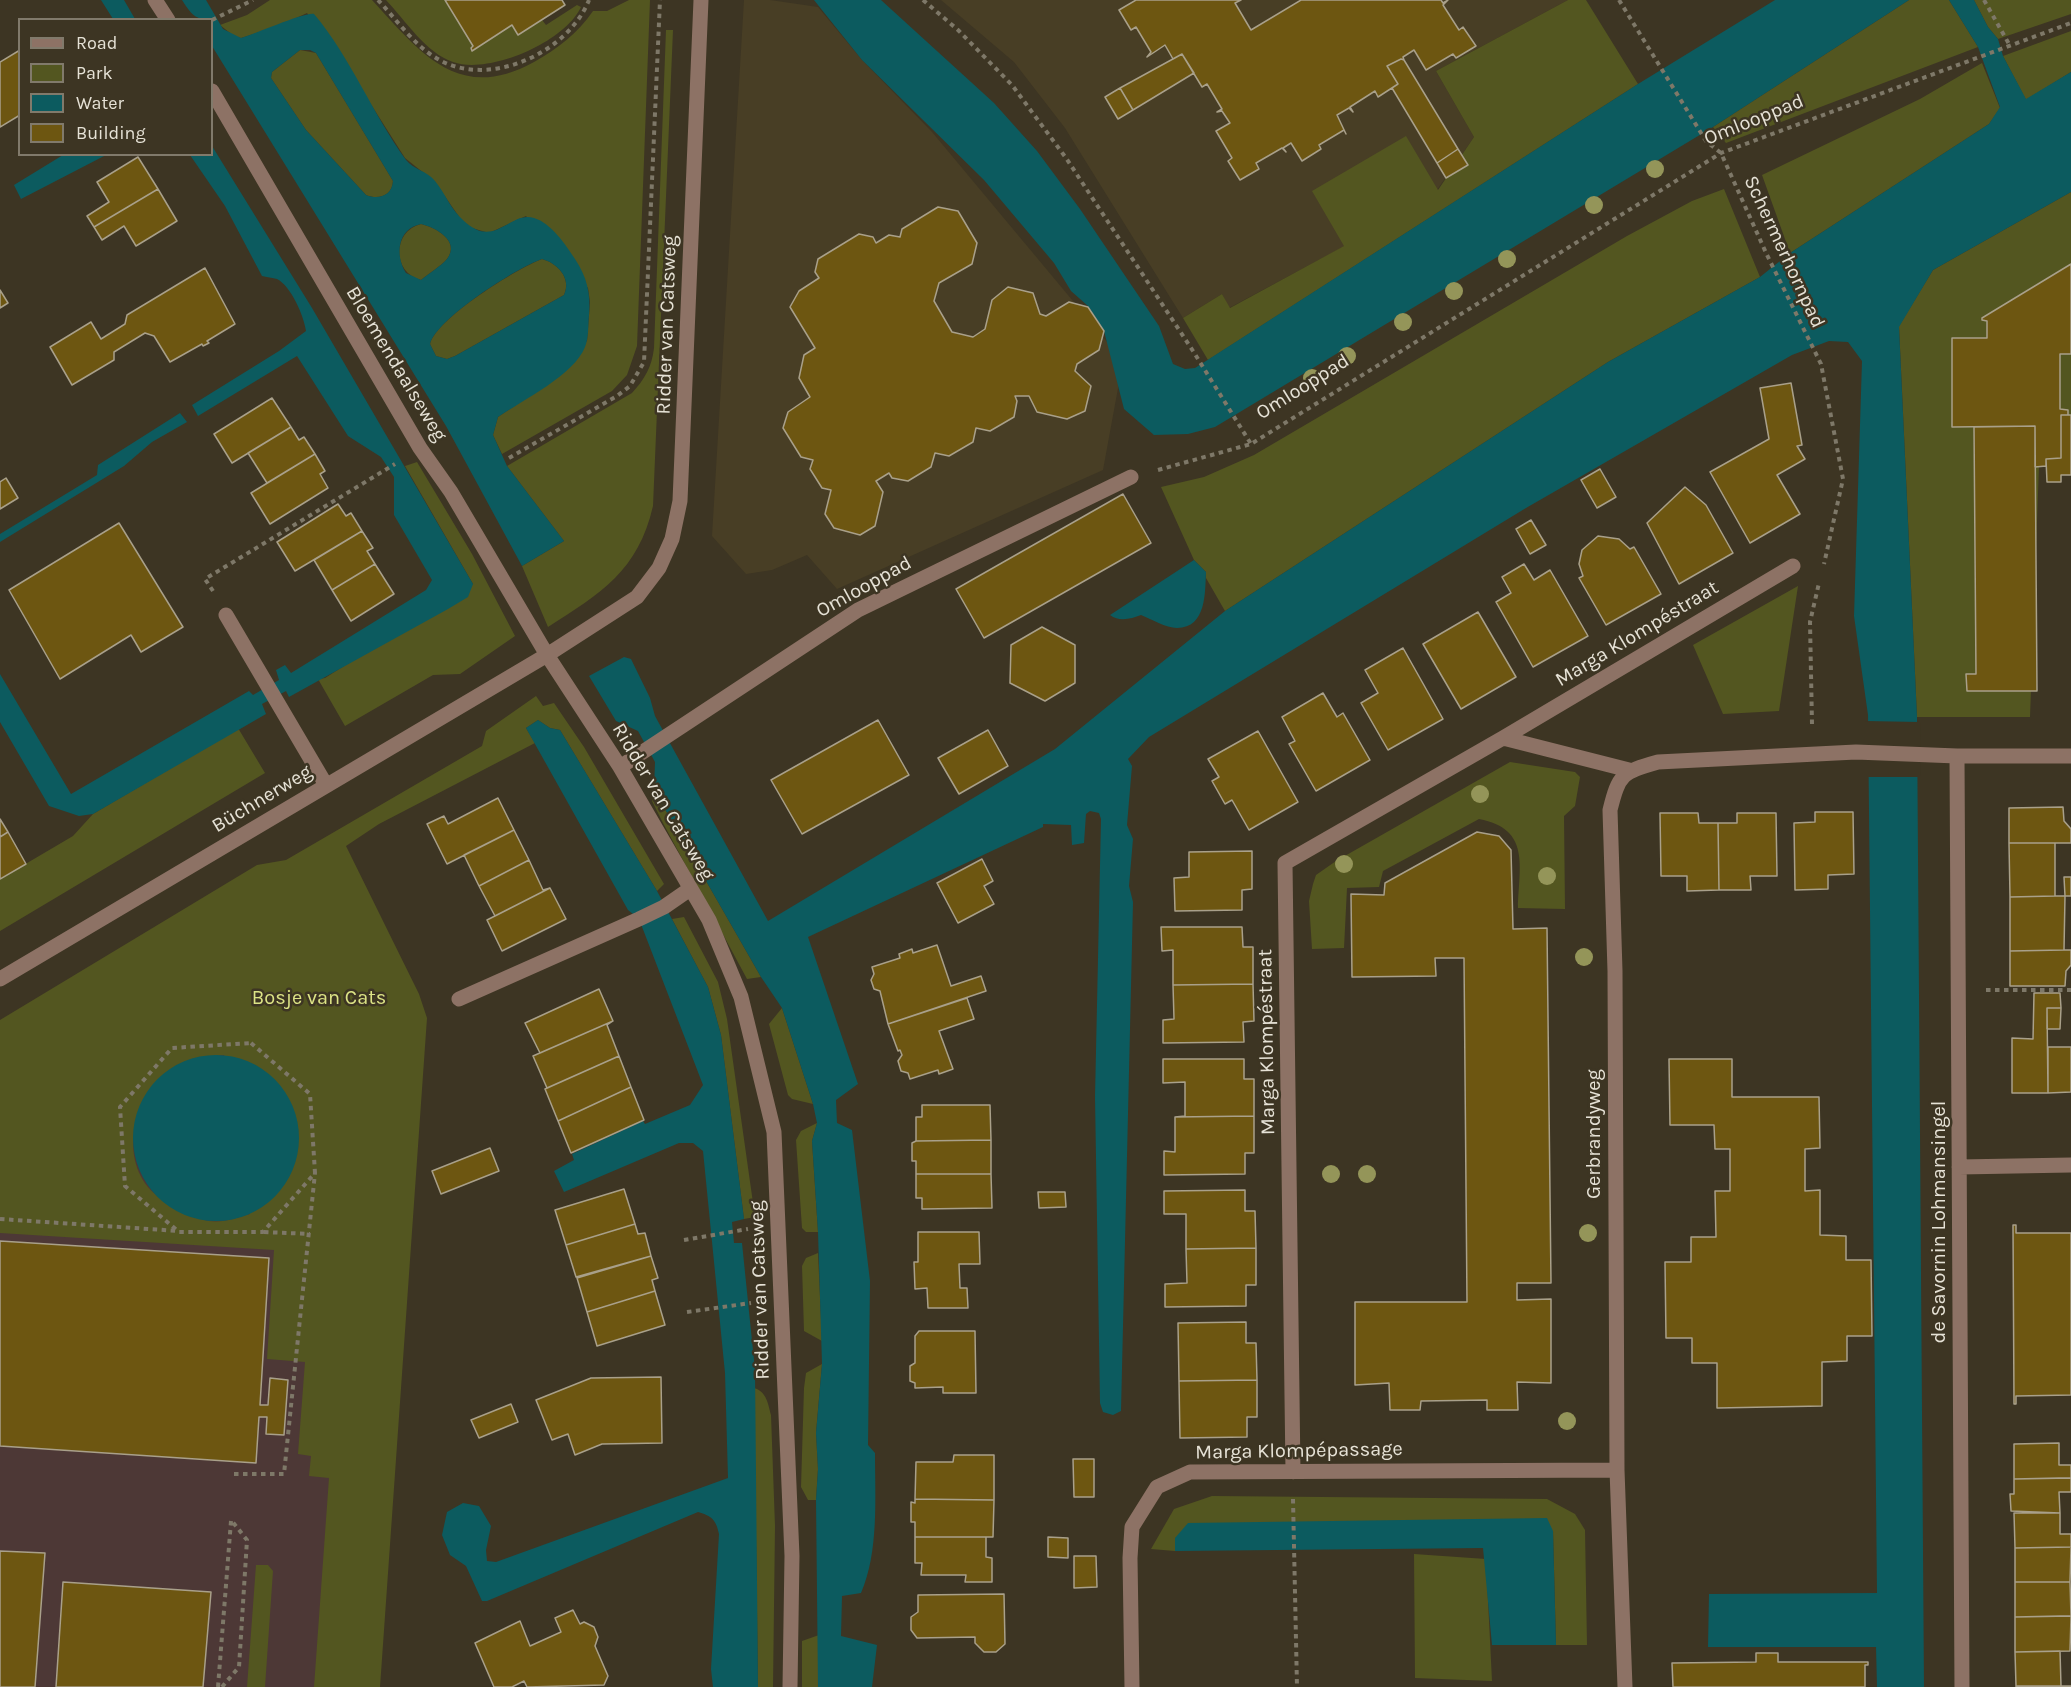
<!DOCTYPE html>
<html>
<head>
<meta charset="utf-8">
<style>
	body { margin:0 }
	#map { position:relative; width:2071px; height:1687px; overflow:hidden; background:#3d3523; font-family:Karla,sans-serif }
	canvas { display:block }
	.legend { position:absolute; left:18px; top:18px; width:195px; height:138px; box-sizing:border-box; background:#3d3523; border:2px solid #817a6b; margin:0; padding:8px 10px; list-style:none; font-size:18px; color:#e6e2d6 }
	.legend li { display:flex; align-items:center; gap:12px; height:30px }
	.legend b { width:30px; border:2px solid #817a6b }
</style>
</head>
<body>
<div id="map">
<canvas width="2071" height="1687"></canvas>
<ul class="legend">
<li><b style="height:8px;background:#8d7265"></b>Road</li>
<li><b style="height:16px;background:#535620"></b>Park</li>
<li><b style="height:16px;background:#0c5b5f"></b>Water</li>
<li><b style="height:16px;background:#6d5611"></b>Building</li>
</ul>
</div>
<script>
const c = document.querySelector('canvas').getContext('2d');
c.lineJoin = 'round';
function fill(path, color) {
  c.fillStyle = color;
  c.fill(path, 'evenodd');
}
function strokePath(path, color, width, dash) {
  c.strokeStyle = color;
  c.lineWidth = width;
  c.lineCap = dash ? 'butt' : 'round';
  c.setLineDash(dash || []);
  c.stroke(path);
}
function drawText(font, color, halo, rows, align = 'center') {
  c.font = font + ' Karla,sans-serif';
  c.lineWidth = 5;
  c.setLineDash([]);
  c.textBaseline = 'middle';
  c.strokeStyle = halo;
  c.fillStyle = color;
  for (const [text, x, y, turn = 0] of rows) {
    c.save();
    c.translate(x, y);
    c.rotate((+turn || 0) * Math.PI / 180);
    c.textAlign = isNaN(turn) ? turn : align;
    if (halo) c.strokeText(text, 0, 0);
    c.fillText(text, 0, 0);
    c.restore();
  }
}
fill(new Path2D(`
	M744,0H770L818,7L862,60L932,132L1123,361L1103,470L837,589L807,555L772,570L746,574L712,536Z
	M941,0H1568L1436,71L1474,137L1437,190L1345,246L1229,308L1222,294L1183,318L1065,128L1014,62Z`), '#483e25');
fill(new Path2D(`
	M310,907L354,1687H0V1062Z`), '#4d3836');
fill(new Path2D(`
	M270,0H372C420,52 458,104 534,62C557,49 578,33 593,11H607L629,0H650L637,346L627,375L612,391L502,454L493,435L498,417L520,402L587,341L590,302L588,288L526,216L489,233L472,228L462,221L435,182L405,158L358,84L307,13L279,26L241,38L235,37L220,25L247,15Z
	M386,0H445L473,46L470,48L472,51L512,25L518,35L542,20L546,25L577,5L581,7C565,42 489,75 453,62C426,53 405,20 386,0Z
	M1568,0H1586L1638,84L1208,360L1183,318L1222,294L1230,308L1344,246L1312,191L1406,136L1438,190L1474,137L1436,71Z
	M1909,0H1949L1978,47L1726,143L1713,127Z
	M1974,0H2071V14L1998,39L1988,27Z
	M666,30H673L653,506C638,571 601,593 548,627L522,566L564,541L507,466L632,393C644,380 652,367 654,348Z
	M2071,31V72L2026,100L2003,56Z
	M300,50L316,53L393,181C392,196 379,200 366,195L306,130L271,78L272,72Z
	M1982,63L2000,108L1989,124L1790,253L1762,175L1920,99Z
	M1724,189L1760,277L1608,362L1225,611L1206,578V572L1194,560L1161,487L1204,477L1254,455L1627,236L1692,201Z
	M2071,192V465L2039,466L2030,717H1917L1899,326L1933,270Z
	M421,224C435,227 461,241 447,259C440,267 429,273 421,280C392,273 392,231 421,224Z
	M542,259C557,263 572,278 564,295L455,356L447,359L436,356L430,344C437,318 516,269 542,259Z
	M417,462L472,554L515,636L460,674L433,675L345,726L318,679L325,678L473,584L405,466Z
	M1798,586L1779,711L1723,714L1693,645Z
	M536,696L543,706L554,703L584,747L664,884L657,891L560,730L550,728L538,720L526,728L535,743L379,824L346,846L419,994L427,1018L380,1687H314L329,1478L309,1476L311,1456L298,1454L305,1362L267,1359L274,1250L0,1233V1020L257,865L286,860L482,746L486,731ZM224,1055L250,1214C236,1218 223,1223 209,1221C199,1220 188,1212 180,1207C172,1203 161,1200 155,1194C117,1161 133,1094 171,1069C187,1058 205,1057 224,1055Z
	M238,728L265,773L0,931V879L73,836L93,814Z
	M1510,762L1575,772L1580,777L1575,806L1564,816L1565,909L1518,908C1519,866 1531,829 1479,819L1383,871L1379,887L1347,888L1344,948L1312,949L1309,901L1313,884L1316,875L1336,861Z
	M654,790L761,977L747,979L663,823L652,801Z
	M684,917L718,982L727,1019L755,1217L744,1219L721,1035L708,987L672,919Z
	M782,1008L813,1104L792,1099L788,1095L769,1024Z
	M817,1123L812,1141L818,1232H806L802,1228L796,1140L801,1131Z
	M818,1253L822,1341L804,1331L802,1266L806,1258Z
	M822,1364L816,1433L818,1469L816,1500H808L801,1487L804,1388L806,1373Z
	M754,1388C767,1392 768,1404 771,1415L775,1526L773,1687H758Z
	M1212,1496L1547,1499L1575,1514L1585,1530L1587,1645H1556L1553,1531L1175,1538V1551L1151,1549L1174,1509Z
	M1414,1554L1486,1559L1492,1681L1415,1678Z
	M256,1565H268L273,1571L265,1687H247Z
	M819,1635L818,1687H802V1641Z`), '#535620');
fill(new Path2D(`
	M101,0H124L135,19H113Z
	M182,0H206L223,29L241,38C256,34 304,12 314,14C351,58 372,113 406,160C413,169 427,171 435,181C445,193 451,210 464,221C495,250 510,210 534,218C551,223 566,245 575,259C587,277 591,294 589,315C588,325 589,337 585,347C574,375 523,400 498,417L493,435L507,466L564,541L522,566L446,426L212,46V20C195,20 191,14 182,0ZM300,50H310L316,53L393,181C392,196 378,200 366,195L306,130L271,78L272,72ZM421,224C435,227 461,241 447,259C440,267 429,273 421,280L406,273C395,255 397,229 421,224ZM542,259C557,263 572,278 564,295L455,356L447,359L436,356L430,344C436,319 516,268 542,259Z
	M814,0H881L994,103L1037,151L1080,209L1159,326L1173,364L1185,369L1195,368L1638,84L1775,0H1909L1713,127L1215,427L1188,434L1154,435L1124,409L1104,331L1088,306L1071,291L1054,263L984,180L862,60Z
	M1949,0H1974L1988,27L1998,39L2003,56L2026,99L2071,72V192L1933,270L1899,327L1917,717L1924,1687H1877L1876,1647H1708L1709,1594L1877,1593L1868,715L1854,616L1862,361L1848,342L1829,341L1792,355L1526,508L1149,737L1128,759L1132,766L1127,825L1133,839L1129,886L1133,902L1121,1411L1113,1415L1103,1412L1100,1403L1095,1097L1101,819L1099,813L1090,811L1086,814L1084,843L1072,845L1071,825L1043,824V827L808,937L858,1084L836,1100L837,1123L852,1130L870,1281L868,1445L875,1453C875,1498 879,1552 861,1593L842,1596L841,1636L877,1645L872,1687H818L816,1500L818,1469L816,1433L822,1364L818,1232L812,1141L817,1123L813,1104L782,1008L761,977L654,790L655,762L638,731L616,721L589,676L624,657L631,659L650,698L655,716L768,921L1055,749L1225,611L1608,362L1760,277L1790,253L1989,124L2000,107L1978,47Z
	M212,146L312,308L473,584L468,597L448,609L289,697L286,691L262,704L266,714L93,814L79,816L49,806L0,722V674L71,794L249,691L253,695L279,680L276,670L285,665L291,673L426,590L432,580L394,515V477L381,457L348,436L297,356L198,416L192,405L279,351L306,331C304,316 291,286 277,279C273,278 266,277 262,276L225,206L190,155L212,154Z
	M63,155H106L21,199L14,185Z
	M180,413L187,422L152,442L124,466L0,542V534L97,475L98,465Z
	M1194,560L1206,572C1205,591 1207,628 1177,628C1166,628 1151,619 1141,615C1131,619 1119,622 1110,615Z
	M538,720L550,728L560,730L657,891L708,987L721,1035L744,1219L732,1222L734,1243H742L755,1370L758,1687H713L711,1669L719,1534C716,1520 712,1516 698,1512L487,1601H482L466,1566L450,1555L442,1535L447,1512L463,1503L479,1506L491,1526L486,1550L487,1561L496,1562L728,1478L725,1373L703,1151L693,1143H679L564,1192L554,1171L574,1160L572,1154L643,1121L645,1124L690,1105L703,1085L639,919L628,910L526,728Z
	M133 1138a83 83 0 1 1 166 0a83 83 0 1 1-166 0Z
	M1547,1518L1553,1531L1556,1645H1492L1483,1548L1175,1551V1538L1188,1523Z`), '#0c5b5f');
fill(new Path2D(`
	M1865,721L1920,722L1921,777H1865Z`), '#3d3523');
const building = new Path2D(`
	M445,0H562L565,5L518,35L512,25L472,51L471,48L473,46Z
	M1136,0H1241L1235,3L1251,30L1301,0H1441L1443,3L1448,0L1443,5L1459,30L1463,27L1476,46L1456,58L1453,54L1426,70L1414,50L1403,57L1404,60L1401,59L1387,66L1398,84L1378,97L1375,91L1350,107L1353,112L1349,108L1337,115L1346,134L1344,130L1319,145L1321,149L1302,161L1291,143L1283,148L1286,152L1282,148L1256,163L1259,169L1240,180L1228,161L1232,158L1216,131L1230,123L1222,111L1217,112L1222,109L1207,84L1202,87L1182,54L1173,59L1165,45L1147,57L1151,52L1136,27L1131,30L1119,10Z
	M20,50V115L0,127V62Z
	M1182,54L1194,73L1133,110L1120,88Z
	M1401,59L1404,60L1458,149L1437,163L1392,88L1398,84L1387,66Z
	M1120,88L1133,110L1118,119L1105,97Z
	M1458,149L1468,165L1446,178L1437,163Z
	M138,157L158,189L94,227L87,216L109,202L97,182Z
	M158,189L177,221L136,246L124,226L102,240L94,227Z
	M938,207L958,211L977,243L972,264L939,283L934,301L952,332L973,337L985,329L992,300L1008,287L1033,293L1040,314L1046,316L1069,302L1088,307L1104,331L1099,350L1077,364L1075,371L1091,386L1085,411L1067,419L1037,412L1029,396H1015L1017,401L1014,417L990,431L976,428L973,442L949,456L935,453L931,467L908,481L892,478L889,473L876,481L883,492L875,526L860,535L834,528L825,514L831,490L822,488L810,469L813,460L801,457L783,428L788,412L810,397L799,378L804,355L815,348L790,307L799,291L819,278L815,272L818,259L859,234L873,237L876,243L889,235L900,237L902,229Z
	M2071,264V354H2060V409L2068,410V415H2061V458L2046,459V466L2035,467V426L1952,427V338H1987V321L1982,320V318Z
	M205,268L235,324L207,341L209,343L203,346L202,344L170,362L154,336L145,333L114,352V360L72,385L50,347L91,322L101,339L125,324L127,315Z
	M0,290L8,303L0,308Z
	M1791,383L1802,445L1797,446L1805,459L1777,475L1800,514L1750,543L1710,472L1769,439L1760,388Z
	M272,398L291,427L232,463L214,434Z
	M2061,415H2071V475H2061V482H2047L2046,459L2061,458Z
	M2035,426L2037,691H1967L1966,674H1976L1974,427Z
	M291,427L299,440L304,437L315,454L267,483L248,453Z
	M315,454L325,471L320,474L328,488L270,524L251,493Z
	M1600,469L1616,497L1597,508L1581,480Z
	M6,478L18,498L0,509V482Z
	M1685,487L1706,505L1733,553L1679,584L1647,523Z
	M1123,494L1151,543L984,638L956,589Z
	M338,504L346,516L351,513L362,531L295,571L277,542Z
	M1531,520L1546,545L1530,554L1516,529Z
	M119,523L183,627L141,652L131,635L60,679L9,590Z
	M362,531L373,548L367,551L375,564L332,590L314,560Z
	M1598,536L1619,539L1630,549L1634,547L1661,594L1606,625L1579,578L1583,576L1579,564L1582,550Z
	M375,564L394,594L351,621L332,590Z
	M1524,564L1534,580L1550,570L1588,636L1533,667L1496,602L1511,593L1502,577Z
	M1478,612L1516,677L1461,709L1423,644Z
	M1042,627L1075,645V683L1045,701L1010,683L1011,645Z
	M1403,648L1443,719L1388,750L1361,703L1378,693L1365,670Z
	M1323,693L1337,717L1343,713L1370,760L1316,791L1289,744L1295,741L1282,717Z
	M878,720L909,775L802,834L771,780Z
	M988,730L1008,766L959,794L938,758Z
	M1258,731L1298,802L1249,830L1232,800L1225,804L1212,781L1219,777L1208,759Z
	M498,798L514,830L447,864L427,824L444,816L448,824Z
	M2063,807L2064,821L2071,829V843H2009V808Z
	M1815,812H1853L1854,874L1828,875V889L1795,890L1794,823L1815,822Z
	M1660,813H1698L1699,823H1718L1719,890L1687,891V876H1661Z
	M1737,813H1776L1777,876H1750L1751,890H1719L1718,823H1737Z
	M0,819L8,832L0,837Z
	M514,830L529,860L479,886L464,855Z
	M8,832L26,864L0,879V837Z
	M1477,832L1499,836L1511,850L1513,929L1547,928L1551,1283H1517V1300L1551,1299V1383L1517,1382L1518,1410H1487V1400L1421,1401L1420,1410H1390L1389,1383L1355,1385V1302H1467L1464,958H1435L1436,976L1352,977L1351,894L1384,895L1385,883Z
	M2009,843H2055V896L2010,897Z
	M1252,851V889L1242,890V910L1175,911L1174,878L1189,877V852Z
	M982,859L993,881L984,886L994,904L958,923L937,883Z
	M529,860L543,890L550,888L495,916L479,886Z
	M2064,877H2071V896H2065Z
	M550,888L566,919L502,951L487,920Z
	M2055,896H2065L2064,950L2010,951V897Z
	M1161,927H1242L1243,947H1253V984L1173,985V950L1162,951Z
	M937,945L951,986L981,976L986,991L888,1024L880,991L874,989L871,980L874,974L872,967L900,958L899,954L912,949L913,953Z
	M2064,950H2071V965L2066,971L2065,986H2010V951Z
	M1253,984L1254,1021L1243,1022L1244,1042L1163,1043V1020L1174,1019L1173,985Z
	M599,989L613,1021L540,1053L525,1023Z
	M2034,993H2060L2061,1008H2047L2048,1093H2012V1038L2033,1039Z
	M967,998L974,1019L939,1031L953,1069L939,1074L938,1070L910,1079L908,1073L901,1071L898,1061L902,1055L900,1050L898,1051L888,1024Z
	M2047,1008H2061L2060,1029H2047Z
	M613,1021L607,1025L619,1056L547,1088L533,1056Z
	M2048,1047H2071V1092L2048,1093Z
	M619,1056L631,1087L558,1121L545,1089Z
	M1163,1059H1244V1079H1254V1116L1175,1117L1185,1116V1082L1163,1083Z
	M1669,1059H1732V1097H1819L1820,1148L1805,1149V1191L1820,1190V1235L1846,1236V1260H1871L1872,1336H1847V1361L1822,1362V1406L1717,1408V1363H1692V1338H1666L1665,1262H1691V1237H1716L1715,1191H1730V1149H1715L1714,1125H1670Z
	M631,1087L644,1120L571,1153L558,1121Z
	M922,1105H990L991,1140L916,1141V1117H922Z
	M1254,1116V1153H1245V1174L1164,1175V1151L1175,1152V1117Z
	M991,1140V1174H916V1161H912V1143L916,1141Z
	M490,1148L499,1171L441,1194L432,1171Z
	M916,1174H991L992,1208L922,1209V1198H916Z
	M624,1189L635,1224L566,1245L555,1210Z
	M1245,1190V1211H1255L1256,1248L1186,1249V1214H1164V1191Z
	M1038,1192H1065L1066,1207L1039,1208Z
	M635,1224L638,1234L645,1233L651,1256L576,1277L566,1245Z
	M2013,1225H2016V1233H2071V1395L2016,1396V1404H2014Z
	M918,1232H979L980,1264H959L960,1288H967L968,1308H928L927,1288L915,1289L914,1262H918Z
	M0,1241L269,1258L260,1405H268L270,1378L288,1380L284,1435L266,1434L267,1417H259L256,1463L0,1446Z
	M1256,1248V1285H1246V1306L1165,1307V1284L1187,1283L1186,1249Z
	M651,1256L658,1278L652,1280L655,1291L587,1312L577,1278Z
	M655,1291L665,1325L597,1346L587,1312Z
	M1246,1322V1343H1256L1257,1380L1179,1381L1178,1323Z
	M919,1331H975L976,1393H943V1387L915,1388V1383L910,1381V1366L915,1363V1336Z
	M661,1377L662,1443L602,1444L575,1455L568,1434L552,1440L536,1400L591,1378Z
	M1257,1380V1417H1247V1437L1180,1438L1179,1381Z
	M511,1404L518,1422L479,1438L471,1420Z
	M2059,1443V1465H2071V1478L2014,1479V1444Z
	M954,1455H994V1500L915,1499L916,1462H953Z
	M1073,1459H1094V1497H1074Z
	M2059,1478H2071V1492H2059L2060,1513L2011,1511L2010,1494H2014V1479Z
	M915,1499L994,1500L993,1537H915V1522H911V1502L915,1503Z
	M2014,1513H2060V1534H2071V1547L2015,1548Z
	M915,1537H986V1557L992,1558V1582H965L966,1575H921L922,1563H915Z
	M1048,1537L1068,1538V1558L1048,1557Z
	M2071,1547L2070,1582H2015V1548Z
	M0,1551L45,1553L35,1687H0Z
	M1074,1556H1096L1097,1587L1074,1588Z
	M63,1582L211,1592L203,1687H56Z
	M2015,1582H2070L2071,1616L2015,1617Z
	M1004,1594L1005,1644L996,1652H984L975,1643V1637L917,1638L911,1630V1617L918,1612V1595Z
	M573,1610L580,1624L584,1622L594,1627L598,1637L595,1646L608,1676L604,1685L527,1687L524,1681L512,1687H494L475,1643L520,1621L530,1646L561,1632L555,1618Z
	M2060,1616H2071L2070,1651L2015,1652V1617Z
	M2060,1651L2061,1686H2016L2015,1652Z
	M1756,1653H1778V1662H1868V1665H1865V1687H1673L1672,1663L1756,1662Z
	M2016,1686H2071V1687H2016Z`);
fill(building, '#6d5611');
strokePath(building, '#a9a08a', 1.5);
strokePath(new Path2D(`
	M378,0C396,19 414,45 436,58C488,90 568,53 589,0
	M923,0L958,30L1012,85L1066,158L1193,351L1251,444
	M1619,0L1706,141L1721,153L1767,255L1821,364L1843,479L1824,564
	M1984,0L2009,44
	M212,20L253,0
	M509,458L617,396L630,386L644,362L660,0
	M1158,470L1251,444L1721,153L2071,23
	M213,591L205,579L395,464
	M1812,724L1810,622L1819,583
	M1986,990H2071
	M251,1043L310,1094L315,1173L263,1232H179L125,1186L120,1107L172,1048Z
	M0,1219L179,1231
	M264,1232L310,1234
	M684,1240L748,1229
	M687,1312L751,1303
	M234,1474H284L315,1173
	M1293,1499L1297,1687
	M218,1687L231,1521
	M222,1687L239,1667L247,1540L231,1520`), '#7e7868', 4, [4.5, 4.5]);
strokePath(new Path2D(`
	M155,0L168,20
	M212,91L420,448L451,492L547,655L620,767L709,920L741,997L774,1132L792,1556L790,1687
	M226,615L326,785
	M1503,738L1629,770
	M1957,756L1962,1687
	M620,767L858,610L1131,477
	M0,979L547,655L637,597L659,568L672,539L680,501L701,0
	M459,999L639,919L664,907L690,889
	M1959,1167L2071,1165
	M1293,1472L1285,863L1503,738L1793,566
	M1132,1687L1130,1558L1132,1527L1157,1487L1190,1472L1617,1470
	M1625,1687L1617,1470L1615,971L1610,810C1619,774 1622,772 1658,762L1856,752L1957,756H2071`), '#8d7265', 15);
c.fillStyle = '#949559';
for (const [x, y] of [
	[1655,169],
	[1594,205],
	[1507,259],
	[1454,291],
	[1403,322],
	[1347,356],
	[1312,378],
	[1480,794],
	[1344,864],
	[1547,876],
	[1584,957],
	[1331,1174],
	[1367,1174],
	[1588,1233],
	[1567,1421]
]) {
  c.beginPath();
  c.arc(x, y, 9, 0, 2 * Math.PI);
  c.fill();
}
drawText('20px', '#e6e2d6', '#3d3523', [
	["Omlooppad",1754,120,-22],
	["Schermerhornpad",1784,252,65],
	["Ridder van Catsweg",667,325,-88],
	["Bloemendaalseweg",396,364,59],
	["Omlooppad",1303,387,-32],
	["Omlooppad",864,587,-29],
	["Marga Klompéstraat",1637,634,-31],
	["Büchnerweg",262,799,-31],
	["Ridder van Catsweg",663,802,59],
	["Marga Klompéstraat",1267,1042,-91],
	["Gerbrandyweg",1594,1134,-90],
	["de Savornin Lohmansingel",1939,1222,-90],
	["Ridder van Catsweg",760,1290,-92],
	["Marga Klompépassage",1299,1451,-1]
]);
drawText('20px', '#dce385', '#3d3523', [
	["Bosje van Cats",319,998]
]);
</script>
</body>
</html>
